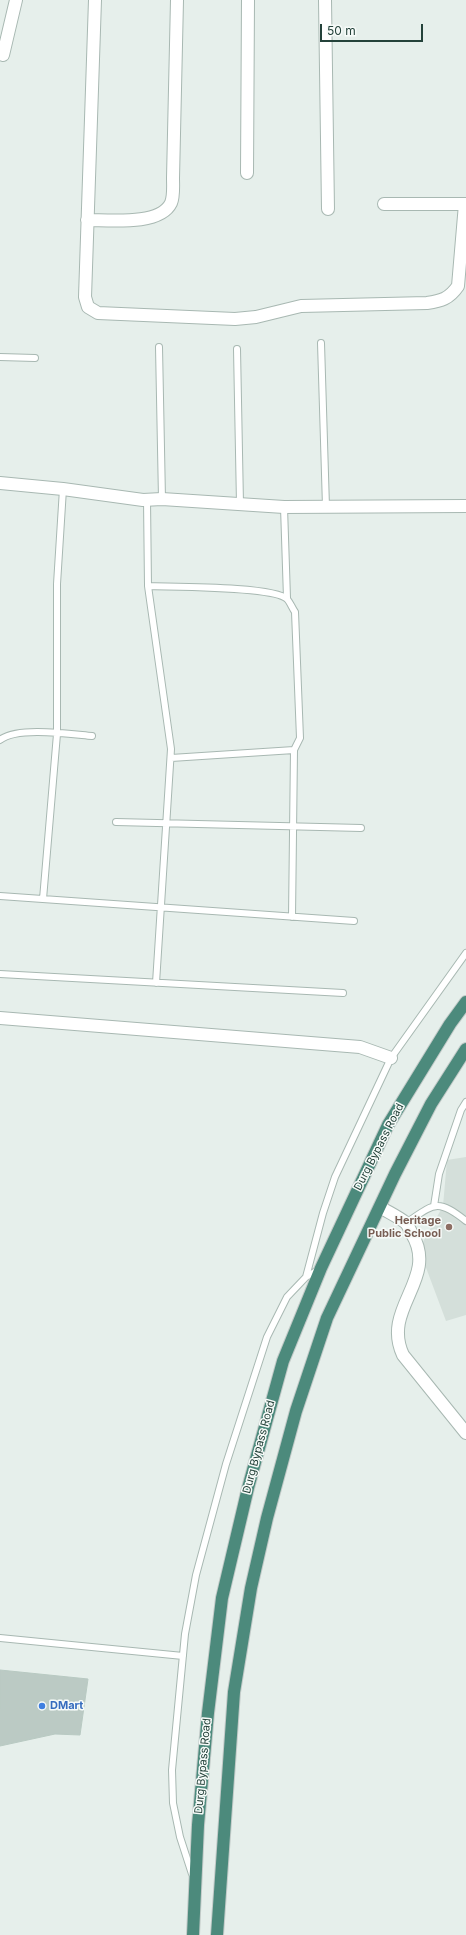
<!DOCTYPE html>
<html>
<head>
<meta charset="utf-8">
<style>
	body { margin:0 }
	#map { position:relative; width:466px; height:1935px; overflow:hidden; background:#e6efeb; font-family:Inter,sans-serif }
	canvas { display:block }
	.scale { position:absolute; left:320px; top:24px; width:103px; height:18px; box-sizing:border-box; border:2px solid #24423a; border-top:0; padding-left:5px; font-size:12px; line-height:14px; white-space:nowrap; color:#24423a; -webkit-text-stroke:3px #f7fbf9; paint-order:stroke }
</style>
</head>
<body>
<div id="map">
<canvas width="466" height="1935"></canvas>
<div class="scale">50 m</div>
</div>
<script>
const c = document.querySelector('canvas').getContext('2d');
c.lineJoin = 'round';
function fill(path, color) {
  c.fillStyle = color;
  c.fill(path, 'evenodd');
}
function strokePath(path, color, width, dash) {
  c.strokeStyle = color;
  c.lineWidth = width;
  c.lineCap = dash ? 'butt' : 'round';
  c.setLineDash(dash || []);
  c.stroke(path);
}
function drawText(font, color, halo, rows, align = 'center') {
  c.font = font + ' Inter,sans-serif';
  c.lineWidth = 3;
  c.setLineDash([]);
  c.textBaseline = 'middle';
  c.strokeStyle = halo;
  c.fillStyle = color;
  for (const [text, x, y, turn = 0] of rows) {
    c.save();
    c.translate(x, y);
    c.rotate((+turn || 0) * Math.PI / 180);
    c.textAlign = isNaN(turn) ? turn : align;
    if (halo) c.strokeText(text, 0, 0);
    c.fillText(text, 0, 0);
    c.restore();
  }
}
fill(new Path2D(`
	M466,1157V1315L446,1321L419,1249L443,1206L447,1160Z`), '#d4dfda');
const building = new Path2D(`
	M0,1670L88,1679L80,1735L55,1734L0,1746Z`);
fill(building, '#bbcac4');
strokePath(building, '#b8c9c2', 1);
const service = new Path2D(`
	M321,343L326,507
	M159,347L162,499
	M237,349L240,504
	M0,357L35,358
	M147,500L148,586L171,749L156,983
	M284,507L287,598
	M148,586C171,587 274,586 287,599C290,602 292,608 295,612L300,738L294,750L171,758
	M0,740C17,726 70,734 92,736
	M116,822L361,828
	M0,896L354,921
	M43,899L57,734V584L63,489
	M292,917L294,750
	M0,974L343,993
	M434,1206L439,1174L461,1110L466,1102
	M406,1223C434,1204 437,1198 466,1221
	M306,1277L323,1213L335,1177L391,1058L466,953
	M0,1638L183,1656
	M192,1874L180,1837L173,1803L172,1770L185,1634L196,1575L226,1464L267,1337L287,1297L306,1277L318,1270`);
const minor = new Path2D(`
	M95,0L85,297L88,307L98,313L235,319L256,317L301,306L427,303C441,301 449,299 458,286L465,204
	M325,0L328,209
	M3,55L16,0
	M247,173L248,0
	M384,204H466
	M87,220C109,220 160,226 171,203C174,196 173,185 173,178L177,0
	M0,483L63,489L143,500L162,499L284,507L466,506
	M0,1018L360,1047L391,1058
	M380,1207C388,1212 399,1217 406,1223C409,1226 410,1231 412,1234C439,1279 381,1308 403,1355L466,1433`);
const trunk = new Path2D(`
	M193,1935L198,1825L208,1713L222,1598L248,1488L283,1361L321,1268L388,1125L450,1024L466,1002
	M217,1935L234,1692L251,1588L267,1518L296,1411L327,1318L395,1174L431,1104L466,1049`);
strokePath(service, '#a8b8b2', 8);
strokePath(minor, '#a8b8b2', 14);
strokePath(trunk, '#c2cac8', 14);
strokePath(service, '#fff', 6);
strokePath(minor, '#fff', 12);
strokePath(trunk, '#4c8a7c', 12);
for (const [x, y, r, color] of [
	[449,1227,4,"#8d6e63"],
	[42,1706,4,"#3f7fe0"]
]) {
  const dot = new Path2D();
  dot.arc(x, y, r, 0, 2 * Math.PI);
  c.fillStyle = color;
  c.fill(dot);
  strokePath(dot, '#f7fbf9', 1.5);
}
drawText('11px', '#24423a', '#f7fbf9', [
	["Durg Bypass Road",379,1147,-63],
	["Durg Bypass Road",259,1447,-75],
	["Durg Bypass Road",203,1766,-85]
]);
drawText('bold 11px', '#785e54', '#f7fbf9', [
	["Heritage",441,1221],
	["Public School",441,1234]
], 'right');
drawText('bold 11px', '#366cbe', '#f7fbf9', [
	["DMart",50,1706]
], 'left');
</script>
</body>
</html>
